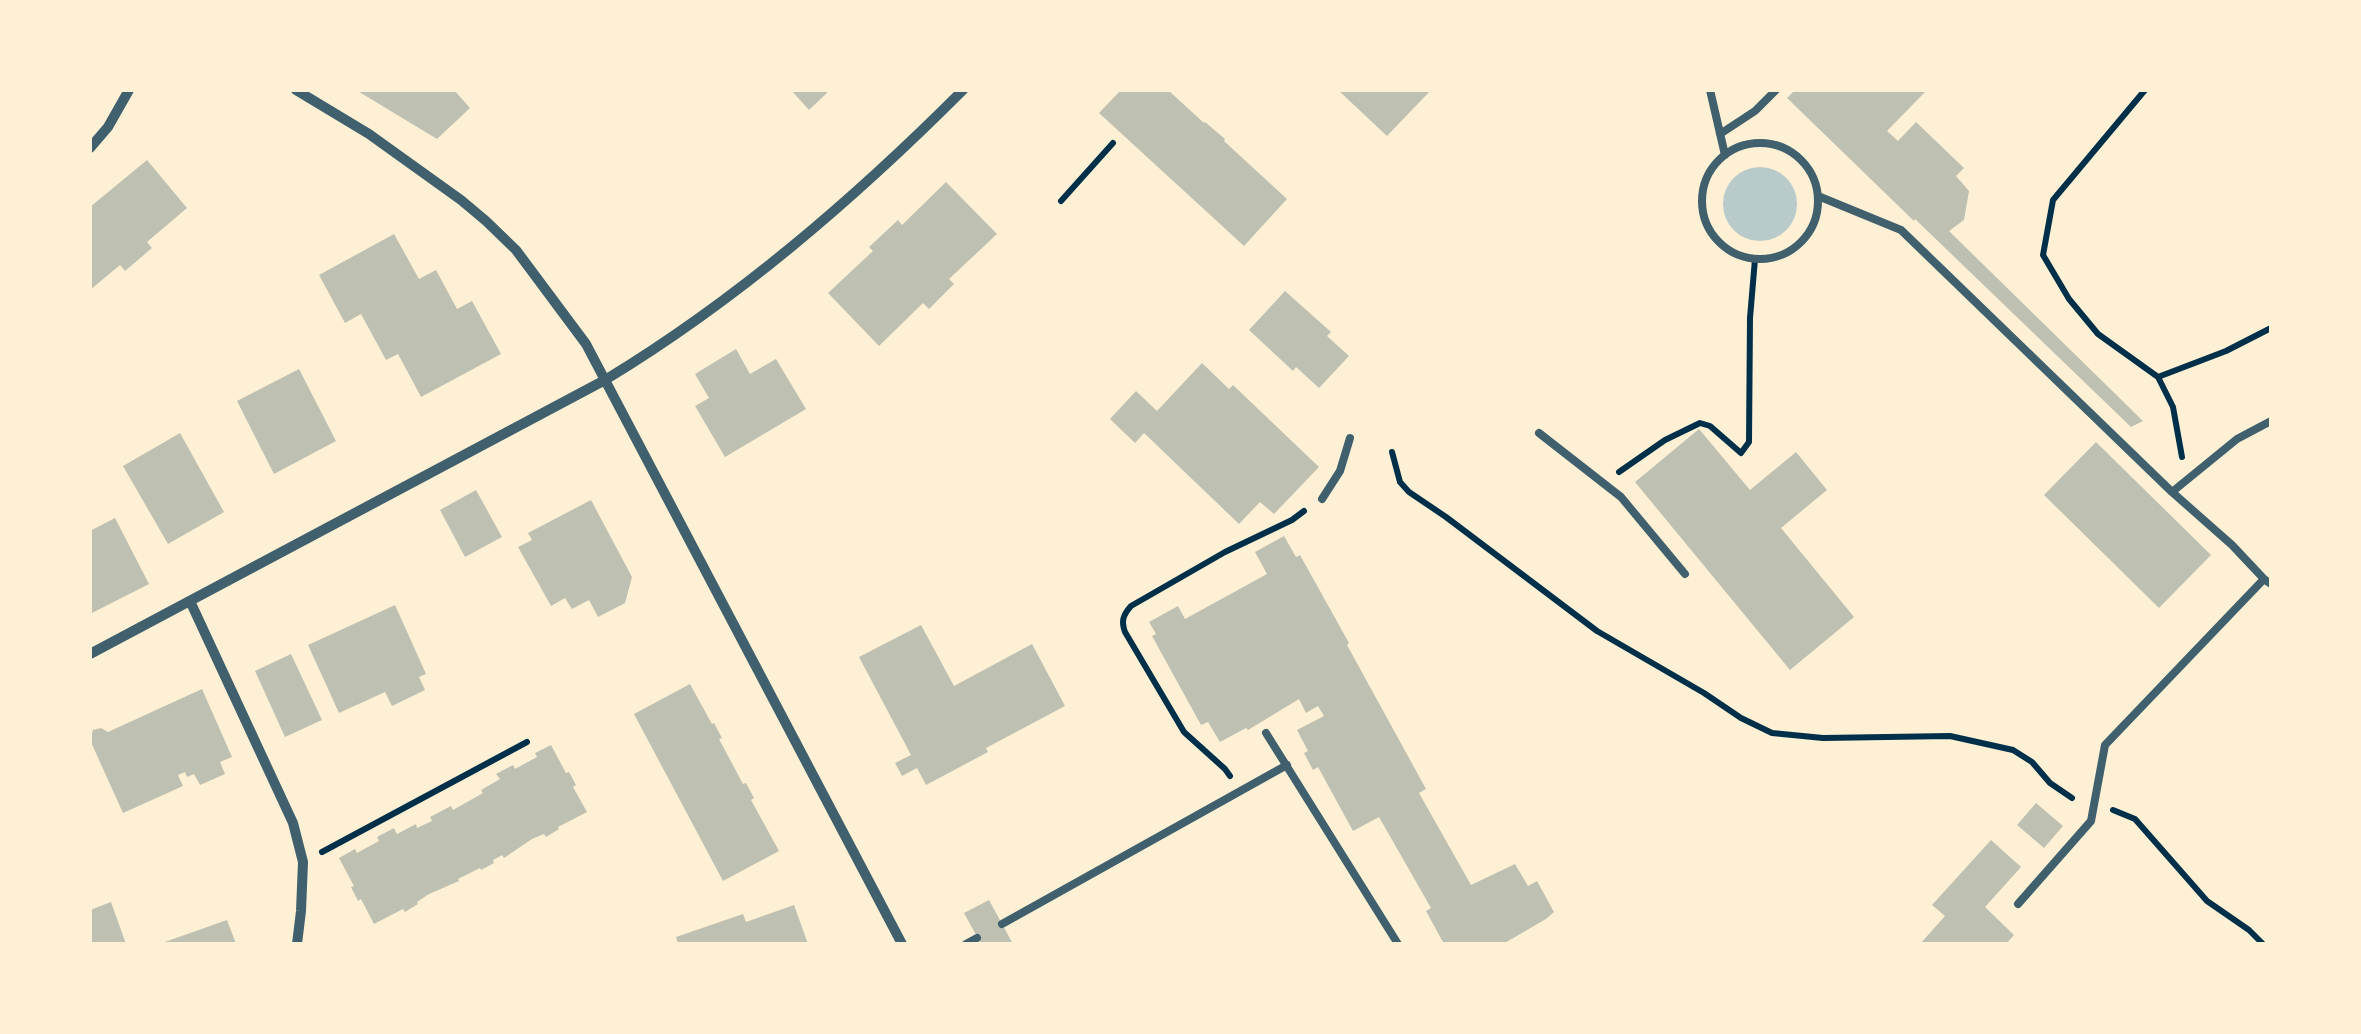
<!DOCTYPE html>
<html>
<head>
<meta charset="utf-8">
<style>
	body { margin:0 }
	#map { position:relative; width:2361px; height:1034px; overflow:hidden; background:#fdf0d5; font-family:Cabin,sans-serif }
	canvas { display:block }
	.frame { position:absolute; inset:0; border:92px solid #fdf0d5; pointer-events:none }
</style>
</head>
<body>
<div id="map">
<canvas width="2361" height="1034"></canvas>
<div class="frame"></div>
</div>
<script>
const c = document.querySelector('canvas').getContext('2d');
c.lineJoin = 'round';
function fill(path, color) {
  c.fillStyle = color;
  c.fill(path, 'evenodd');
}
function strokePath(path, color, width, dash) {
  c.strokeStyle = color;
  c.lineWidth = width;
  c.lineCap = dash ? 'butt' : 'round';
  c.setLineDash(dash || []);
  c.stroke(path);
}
fill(new Path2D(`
	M1723 204a37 37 0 1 1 74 0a37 37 0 1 1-74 0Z`), '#b9caca');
fill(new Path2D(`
	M356,90H454L470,108L437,139Z
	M791,90H830L809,110Z
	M1121,90H1168L1204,123L1205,122L1225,139L1224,141L1287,199L1244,246L1099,113Z
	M1338,90H1431L1387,136Z
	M1795,90H1927L1887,131L1898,141L1916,122L1964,168L1956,176L1969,191L1964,220L1949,231L2143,421L2131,427L1915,219L1914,221L1787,98Z
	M147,160L187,208L147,242L152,248L125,271L120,265L90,290V207Z
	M946,182L997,234L949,279L954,284L929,309L923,303L879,346L828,293L873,251L869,247L898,220L902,225Z
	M394,234L419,279L436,270L457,309L472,301L501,354L421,397L398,354L386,360L361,314L345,323L319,275Z
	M1285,291L1331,332L1327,336L1349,356L1319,388L1296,367L1293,371L1249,330Z
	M736,349L750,374L776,359L806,409L725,457L695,406L709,398L695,374Z
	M1202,363L1229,389L1233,385L1319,467L1274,514L1260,502L1239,524L1144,433L1135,443L1110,419L1136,391L1157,411Z
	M299,369L336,441L274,474L237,401Z
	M1699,429L1750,490L1796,452L1827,490L1781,528L1854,617L1790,670L1635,482Z
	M180,433L224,512L168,544L123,466Z
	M2096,442L2211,555L2159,608L2044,495Z
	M476,490L502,537L465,557L440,510Z
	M591,500L632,577L625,603L598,617L589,600L572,609L565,598L551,606L518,547L532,540L528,533Z
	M115,518L149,584L90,614V531Z
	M1284,536L1296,557L1300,555L1349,643L1347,645L1426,789L1419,793L1471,885L1515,864L1528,886L1537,881L1554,912L1546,919L1503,944H1444L1426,911L1431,908L1379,817L1353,831L1318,767L1313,770L1304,753L1308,751L1297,730L1324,716L1318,706L1306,713L1299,699L1248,730L1246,728L1220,742L1208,722L1201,725L1152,636L1156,634L1149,622L1178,606L1185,619L1267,574L1255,552Z
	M395,605L426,674L419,677L425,690L392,706L385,692L339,713L308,645Z
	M921,625L954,686L1032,644L1065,706L986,748L988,752L926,785L917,768L902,776L895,763L911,755L859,657Z
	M291,654L322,720L285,737L255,671Z
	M690,684L712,724L714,723L722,738L719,739L743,784L746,783L754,798L751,800L779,851L723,881L634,714Z
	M202,689L232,757L220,762L225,774L200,785L194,774L187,777L185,772L178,775L183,786L123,813L90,740L93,730L101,728L108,732Z
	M551,745L566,773L569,772L576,785L573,787L587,812L558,827L559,829L546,837L544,834L532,839L504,858L502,855L497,858L493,860L494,863L481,870L480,868L458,879L459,881L429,894L417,902L418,904L405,912L403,909L374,924L361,899L358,901L351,887L354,886L339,858L355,849L357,853L379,841L377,837L394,828L397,834L416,824L417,828L432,821L430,817L451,806L453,810L483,793L481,790L500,779L496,774L513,765L515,769L537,757L535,753Z
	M2036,803L2063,826L2044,848L2017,825Z
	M1991,840L2021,867L1985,907L2014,935L2006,944H1920L1945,916L1932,905Z
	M989,900L1013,944H981L964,913Z
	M111,902L126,944H90V910Z
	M794,905L808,944H678L676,937L743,914L746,922Z
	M227,920L236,944H162V943Z`), '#bec0b2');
strokePath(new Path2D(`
	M2145,90L2053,200L2043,255L2069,299L2098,334L2158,377L2173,407L2182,457
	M1061,201L1113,143
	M2158,377L2226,351L2271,328
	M1392,452L1400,482L1409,492L1446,517L1597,631L1704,693L1741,718L1772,733L1823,738L1950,736L2013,750L2032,762L2050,783L2072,798
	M1619,472L1665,440L1700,423L1710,426L1741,453L1749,442L1750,318L1755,259
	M1230,776L1225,769L1184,732L1125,632C1121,621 1123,615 1131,606L1225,552L1292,520L1304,511
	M2113,810L2135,819L2207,901L2249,930L2263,944
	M322,852L527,742`), '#003049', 6);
strokePath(new Path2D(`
	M1710,90L1725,155
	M1720,134L1755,111L1776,90
	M1702 201a58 58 0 1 1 116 0a58 58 0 1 1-116 0Z
	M1818,196L1901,230L2172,492L2232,545L2264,579L2271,584
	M1539,433L1621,497L1685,574
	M2172,492L2237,439L2271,421
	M1322,499L1340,471L1350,438
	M1266,733L1398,944
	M2018,904L2091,821L2105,745L2264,579
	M1002,924L1287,765
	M966,944L977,938`), '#3f606c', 8);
strokePath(new Path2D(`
	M296,90L369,134L461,200L486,221L516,250L586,344L902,944
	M90,148L108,127L129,90
	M190,601L293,823L303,862L301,911L297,944
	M90,654L605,380C737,300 854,199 963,90`), '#3f606c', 10);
</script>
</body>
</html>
